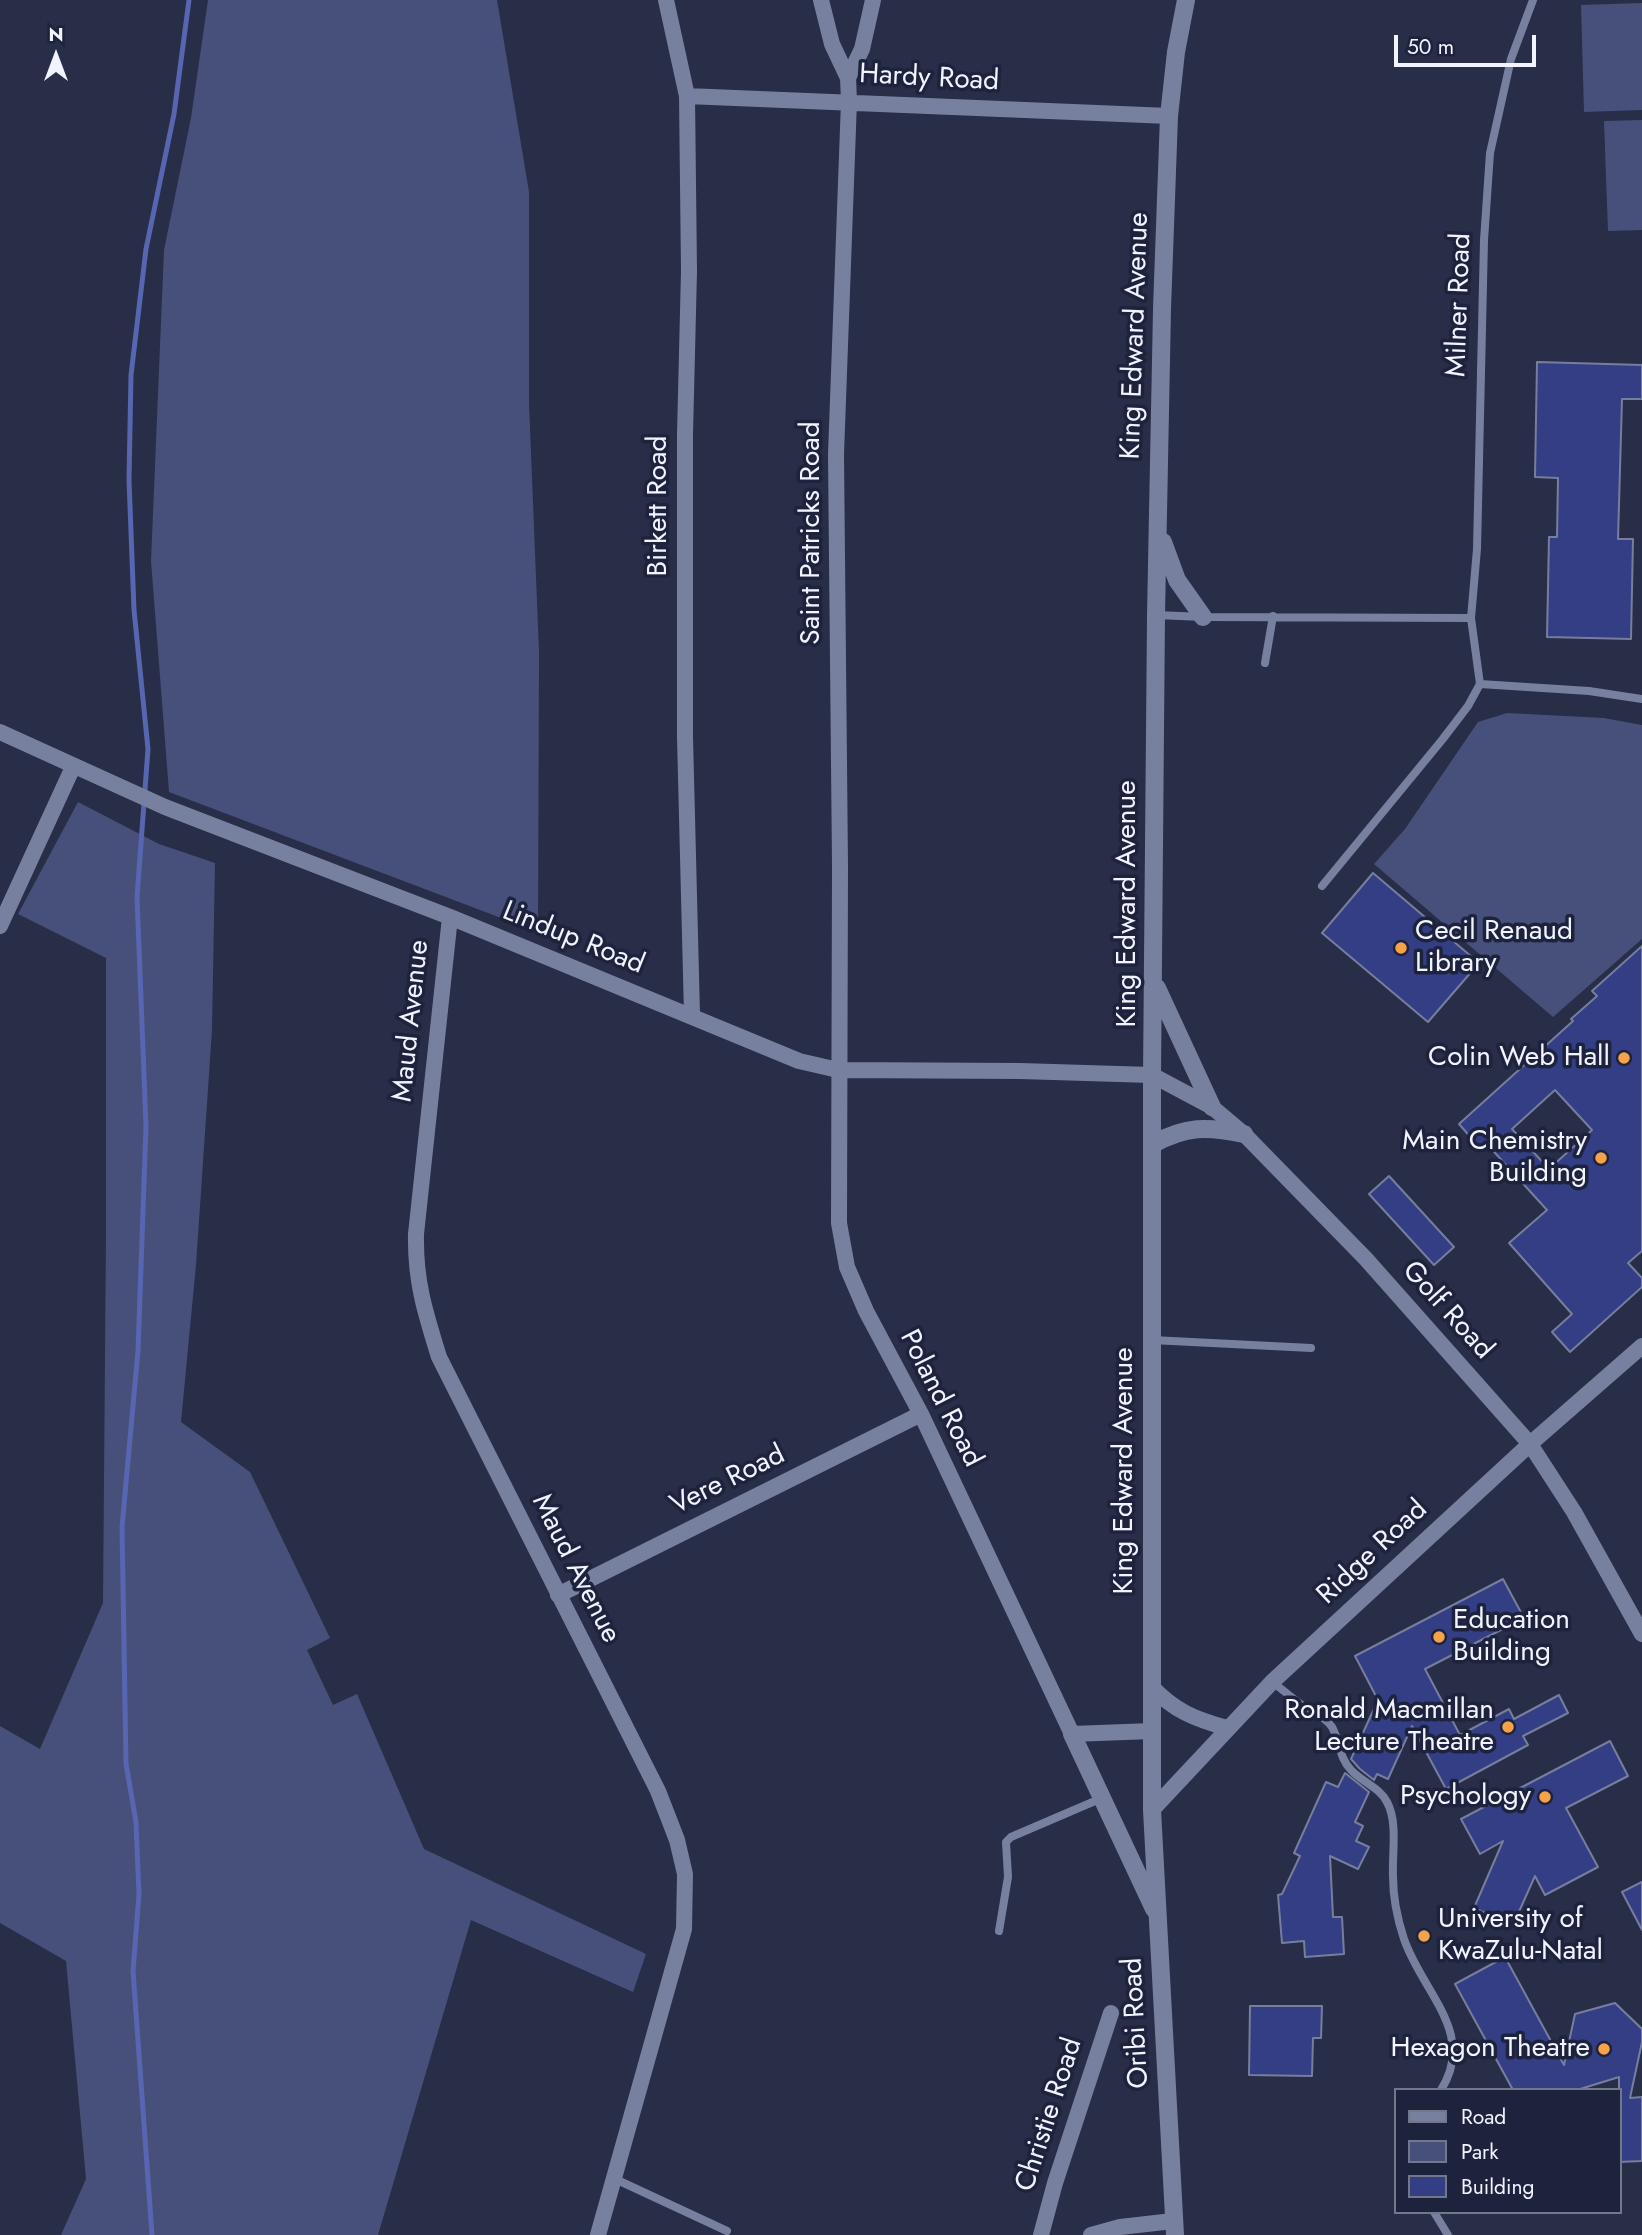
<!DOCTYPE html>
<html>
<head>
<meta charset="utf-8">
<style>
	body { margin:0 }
	#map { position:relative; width:1642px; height:2235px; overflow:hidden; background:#282d48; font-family:Jost,sans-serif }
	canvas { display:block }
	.legend { position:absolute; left:1394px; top:2088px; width:228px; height:126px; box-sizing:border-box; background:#1e233d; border:2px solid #72778a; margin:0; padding:9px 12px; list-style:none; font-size:21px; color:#f1f4fe }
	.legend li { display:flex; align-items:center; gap:14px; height:35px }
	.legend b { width:35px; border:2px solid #72778a }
	.north { position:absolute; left:21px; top:21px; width:70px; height:70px; -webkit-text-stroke:5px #1e233d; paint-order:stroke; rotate:0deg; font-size:19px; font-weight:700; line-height:28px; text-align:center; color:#f1f4fe }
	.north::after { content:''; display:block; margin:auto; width:24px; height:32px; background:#f1f4fe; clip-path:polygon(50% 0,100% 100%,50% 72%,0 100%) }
	.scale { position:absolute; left:1394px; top:35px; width:142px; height:32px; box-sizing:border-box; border:4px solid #f1f4fe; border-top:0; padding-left:9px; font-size:21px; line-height:24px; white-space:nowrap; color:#f1f4fe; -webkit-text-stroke:5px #1e233d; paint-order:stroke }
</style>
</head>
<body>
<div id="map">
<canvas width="1642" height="2235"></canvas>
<ul class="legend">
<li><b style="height:9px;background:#78809f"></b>Road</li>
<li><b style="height:19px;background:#47507b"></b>Park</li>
<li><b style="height:19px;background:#343e85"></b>Building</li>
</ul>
<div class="north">N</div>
<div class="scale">50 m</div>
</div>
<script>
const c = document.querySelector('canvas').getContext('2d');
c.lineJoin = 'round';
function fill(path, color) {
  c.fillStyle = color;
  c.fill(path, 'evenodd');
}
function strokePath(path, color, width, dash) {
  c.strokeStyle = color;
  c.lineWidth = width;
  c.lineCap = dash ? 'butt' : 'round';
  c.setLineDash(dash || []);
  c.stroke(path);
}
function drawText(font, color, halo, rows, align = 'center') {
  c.font = font + ' Jost,sans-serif';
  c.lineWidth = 7;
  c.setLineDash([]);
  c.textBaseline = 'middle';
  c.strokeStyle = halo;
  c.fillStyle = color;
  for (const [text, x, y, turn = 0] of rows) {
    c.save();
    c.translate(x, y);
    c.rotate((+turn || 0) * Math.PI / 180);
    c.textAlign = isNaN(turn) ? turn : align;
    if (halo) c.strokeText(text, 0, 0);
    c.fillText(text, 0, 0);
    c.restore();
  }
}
fill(new Path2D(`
	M208,0H497L529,192V403L539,652L538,932L169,792L151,561L164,250L191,118Z
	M1642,3V110L1584,112L1581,5Z
	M1642,120V230L1608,231L1604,121Z
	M1507,713L1604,718L1642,725V939L1553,1017L1374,864L1405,829L1478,722Z
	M78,802L159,844L215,863L212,1030L196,1265L181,1422L250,1472L330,1638L307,1650L333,1705L357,1694L424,1849L646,1954L633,1992L471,1920L378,2235H61L86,2179L66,1961L0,1923V1726L40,1749L103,1603L106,1233V958L18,914Z`), '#47507b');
strokePath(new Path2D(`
	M152,2235L133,1971L139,1894L136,1822L126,1764L122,1527L138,1351L146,1126L137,897L148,749L134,610L129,480L131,375L146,249L174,114L189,0`), '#5865b0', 5);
const building = new Path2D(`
	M1537,362L1642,365V399H1622L1618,539H1633L1631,639L1547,637L1549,537H1557L1558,478L1535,477Z
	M1373,873L1479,963L1428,1022L1322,933Z
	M1642,946V1251L1628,1263L1642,1278V1287L1570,1352L1552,1332L1572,1314L1509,1243L1547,1210L1486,1143L1480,1148L1459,1124L1573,1021L1571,1019L1597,996L1592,991ZM1555,1090L1592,1130L1549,1169L1512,1129Z
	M1389,1176L1454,1247L1434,1265L1369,1194Z
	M1503,1579L1524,1618L1425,1669L1460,1735L1509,1709L1514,1719L1559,1695L1568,1713L1523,1736L1528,1745L1446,1789L1412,1726L1388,1779L1377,1774L1374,1780L1360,1769L1351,1759L1378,1700L1355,1656Z
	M1610,1741L1628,1776L1566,1808L1598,1867L1545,1895L1535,1876L1513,1925L1474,1908L1503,1841L1480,1854L1461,1819Z
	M1345,1773L1369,1792L1355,1822L1363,1826L1356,1841L1369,1847L1358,1869L1330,1856L1333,1917H1342L1344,1954L1305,1957L1304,1941L1282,1943L1278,1895L1282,1894L1300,1856L1294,1853L1326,1782L1338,1787Z
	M1642,1882V1930L1622,1892Z
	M1505,1957L1564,2065L1575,2014L1615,2003L1642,2029V2042L1630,2098L1642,2097V2161L1619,2162V2077L1577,2090H1513L1455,1984Z
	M1250,2006H1322L1321,2038H1313L1312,2076L1249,2075Z`);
fill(building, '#343e85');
strokePath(building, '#777e9d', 2);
strokePath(new Path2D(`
	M1533,0L1511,59L1490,153L1484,240L1477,549L1471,618L1480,684L1589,691L1642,699
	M1156,615L1203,617L1471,618
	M1265,663L1273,616
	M1322,886L1442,740L1468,706L1480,684
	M1152,1340L1311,1348
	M1272,1682C1282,1689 1292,1698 1302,1705C1312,1712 1325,1716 1332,1727C1340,1741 1339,1758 1351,1770C1362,1782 1379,1787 1387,1802C1398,1822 1392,1853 1393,1876C1393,1897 1397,1918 1404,1939C1422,1992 1477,2033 1441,2090
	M999,1931L1008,1877L1006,1842L1011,1837L1102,1798
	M613,2178L727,2231
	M1434,2212L1448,2235`), '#78809f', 8);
strokePath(new Path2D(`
	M666,0L687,96L689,271L685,434V737L692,1015
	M821,0L832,44L848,78
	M873,0L862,49L848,78L849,101L836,454L840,866L839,1223L847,1267L866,1311L921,1414L1072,1734L1152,1731
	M687,96L1169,116
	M0,732L165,807L450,917L799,1061L838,1070L1020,1071L1152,1075L1212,1107L1244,1134L1366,1259L1530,1444L1574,1512L1642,1634
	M450,917L416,1234C415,1281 425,1312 439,1357L658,1791L677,1840L685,1874L684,1929L598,2235
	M0,926L73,767
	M558,1595L921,1414
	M1151,1686C1174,1711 1195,1719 1227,1728
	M1152,1810L1272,1682L1530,1444L1642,1346
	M1041,2235L1055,2183L1111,2013
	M1091,2235L1120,2227L1173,2221`), '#78809f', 16);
strokePath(new Path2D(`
	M1163,542L1177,580L1203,617
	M1157,988L1212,1107
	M1153,1144C1186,1126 1207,1126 1244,1134
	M1072,1734L1154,1909
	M1175,2235L1152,1810V1075L1156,615L1162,309L1169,116L1176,52L1186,0`), '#78809f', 18);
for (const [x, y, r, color] of [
	[1401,948,7,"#f6a248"],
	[1624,1058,7,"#f6a248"],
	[1601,1158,7,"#f6a248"],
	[1439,1637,7,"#f6a248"],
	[1508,1727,7,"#f6a248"],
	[1545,1797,7,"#f6a248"],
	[1424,1936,7,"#f6a248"],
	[1604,2049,7,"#f6a248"]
]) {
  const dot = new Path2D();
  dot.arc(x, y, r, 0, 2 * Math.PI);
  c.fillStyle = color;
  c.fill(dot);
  strokePath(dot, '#1e233d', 2.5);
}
drawText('28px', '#f1f4fe', '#1e233d', [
	["Hardy Road",929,79,3],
	["Milner Road",1460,305,-88],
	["King Edward Avenue",1136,336,-88],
	["Birkett Road",659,506,-90],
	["Saint Patricks Road",812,533,-90],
	["King Edward Avenue",1128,904,-90],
	["Lindup Road",573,939,22],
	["Maud Avenue",412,1021,-84],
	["Golf Road",1447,1311,48],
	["Poland Road",940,1399,63],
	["King Edward Avenue",1125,1471,-90],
	["Vere Road",728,1481,-26],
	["Ridge Road",1373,1553,-43],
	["Maud Avenue",575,1569,63],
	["Oribi Road",1137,2023,-93],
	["Christie Road",1050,2115,-72]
]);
drawText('28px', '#f1f4fe', '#1e233d', [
	["Cecil Renaud",1415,932,"left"],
	["Library",1415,964,"left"],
	["Colin Web Hall",1610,1058],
	["Main Chemistry",1587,1142],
	["Building",1587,1174],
	["Education",1453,1621,"left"],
	["Building",1453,1653,"left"],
	["Ronald Macmillan",1494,1711],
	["Lecture Theatre",1494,1743],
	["Psychology",1531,1797],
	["University of",1438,1920,"left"],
	["KwaZulu-Natal",1438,1952,"left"],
	["Hexagon Theatre",1590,2049]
], 'right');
</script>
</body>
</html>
